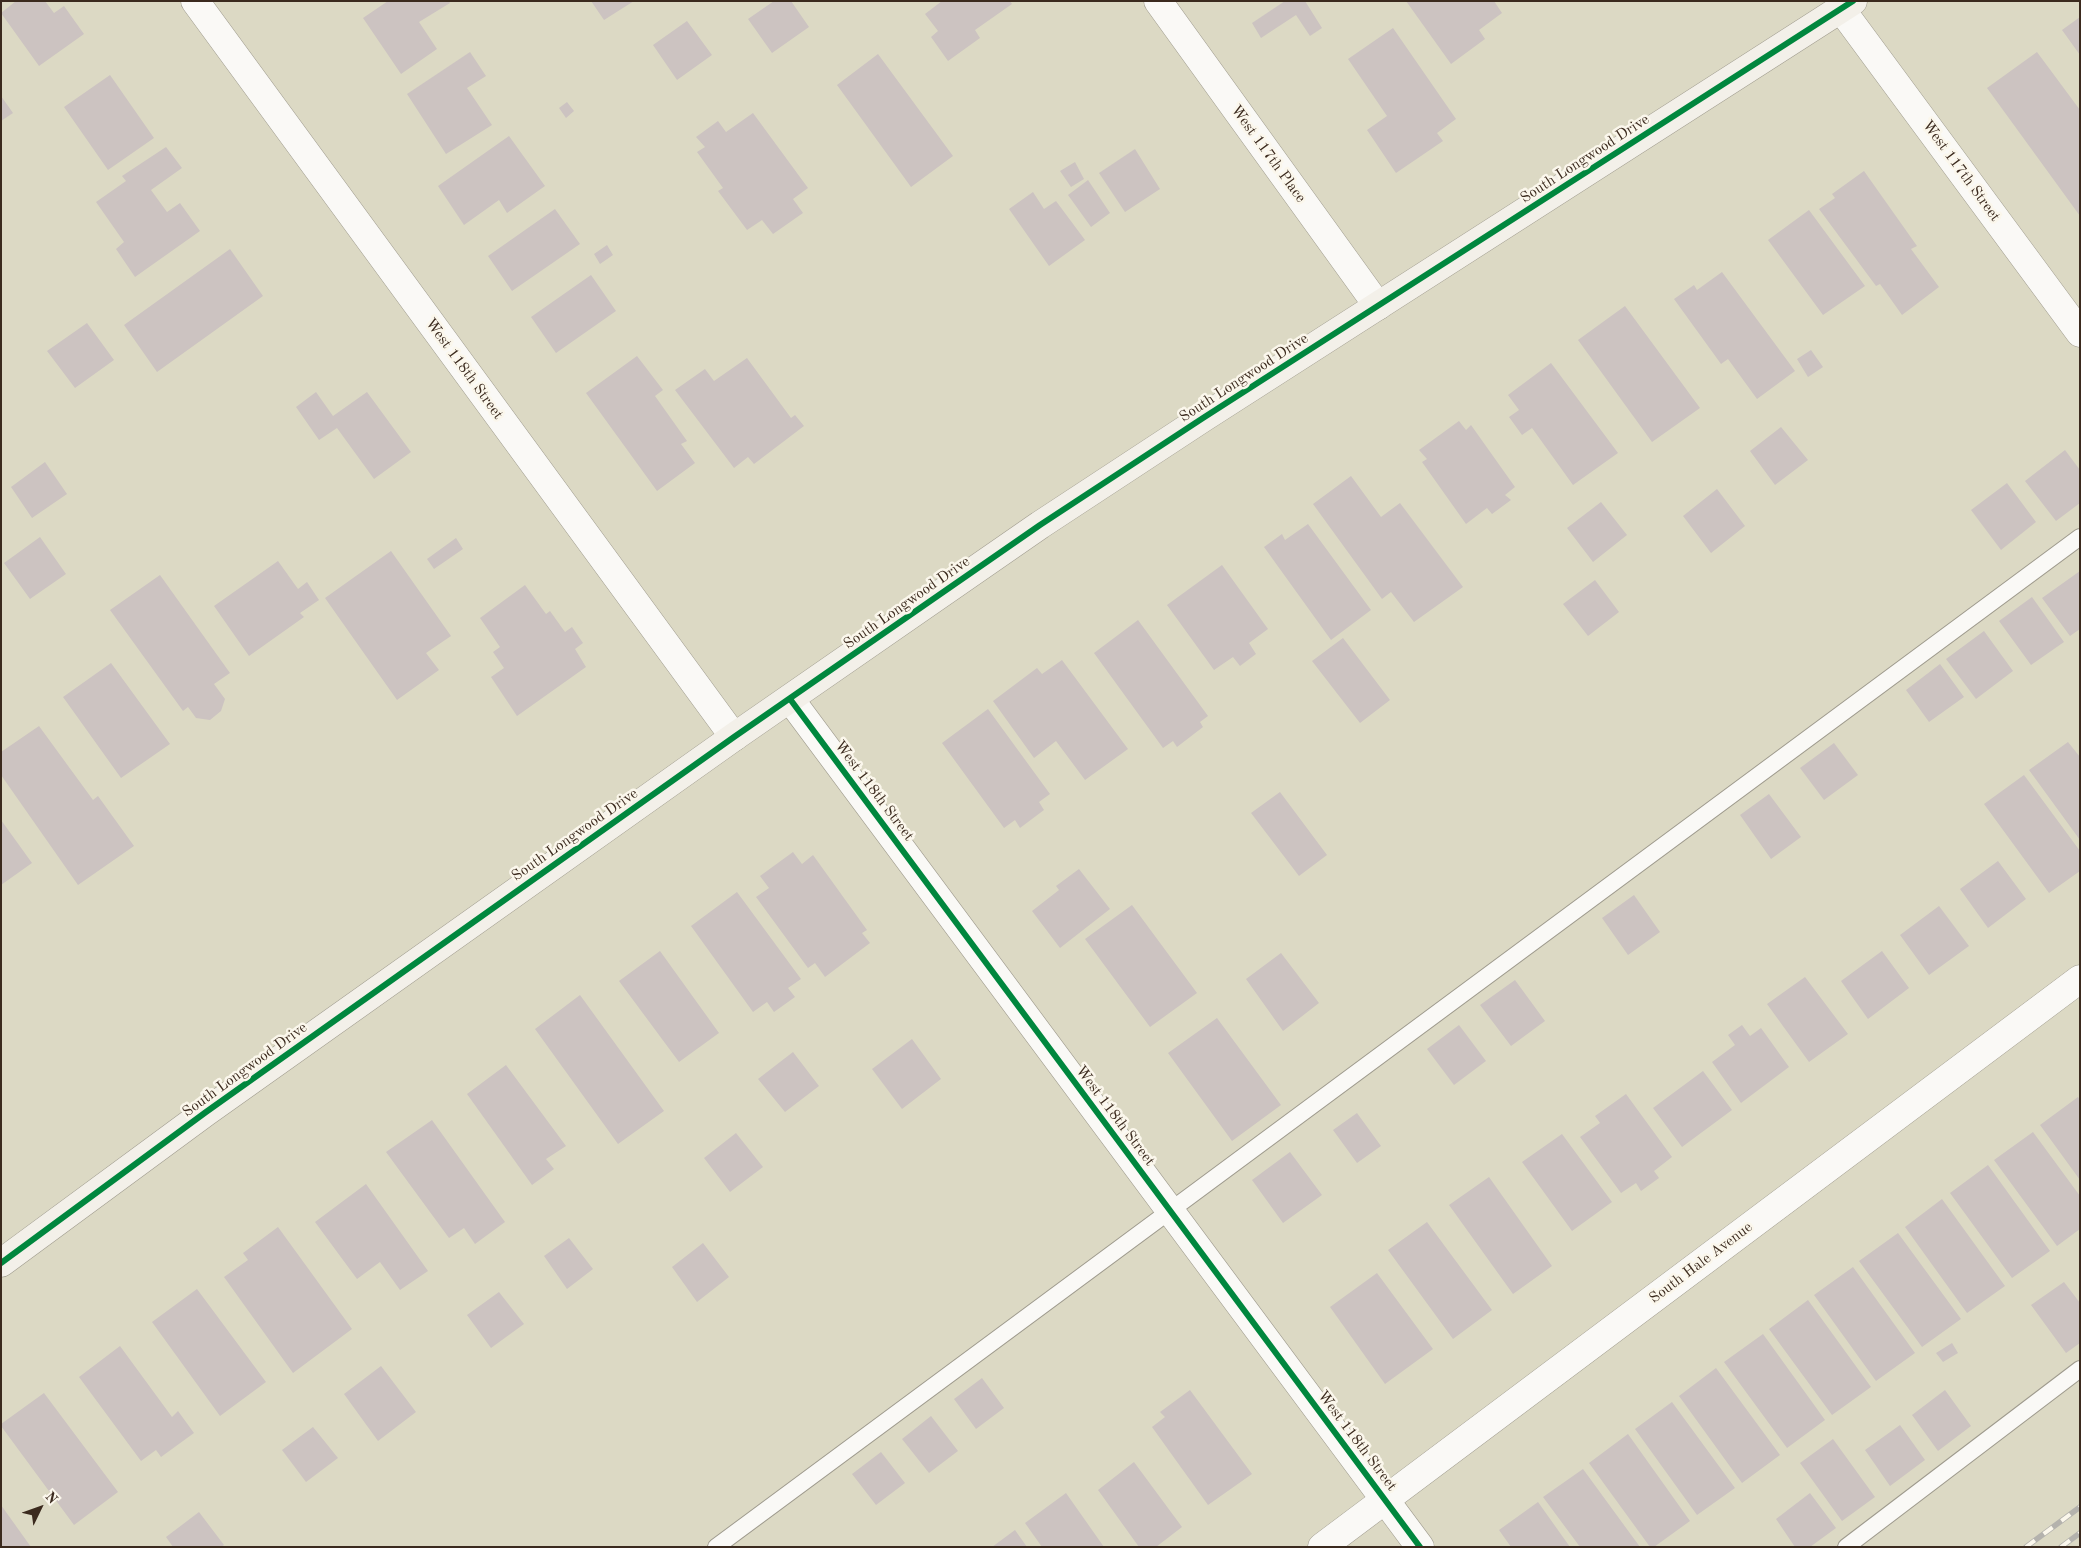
<!DOCTYPE html>
<html>
<head>
<meta charset="utf-8">
<style>
	body { margin:0 }
	#map { position:relative; width:2081px; height:1548px; overflow:hidden; background:#dcd9c4; font-family:"Old Standard TT",serif }
	canvas { display:block }
	.frame { position:absolute; inset:0; border:2px solid #3b2a1e; pointer-events:none }
	.north { position:absolute; left:15px; top:1483px; width:50px; height:50px; -webkit-text-stroke:4px #fbf7ec; paint-order:stroke; rotate:48deg; font-size:14px; font-weight:700; line-height:20px; text-align:center; color:#3b2a1e }
	.north::after { content:''; display:block; margin:auto; width:18px; height:22px; background:#3b2a1e; clip-path:polygon(50% 0,100% 100%,50% 72%,0 100%) }
</style>
</head>
<body>
<div id="map">
<canvas width="2081" height="1548"></canvas>
<div class="frame"></div>
<div class="north">N</div>
</div>
<script>
const c = document.querySelector('canvas').getContext('2d');
c.lineJoin = 'round';
function fill(path, color) {
  c.fillStyle = color;
  c.fill(path, 'evenodd');
}
function strokePath(path, color, width, dash) {
  c.strokeStyle = color;
  c.lineWidth = width;
  c.lineCap = dash ? 'butt' : 'round';
  c.setLineDash(dash || []);
  c.stroke(path);
}
function drawText(font, color, halo, rows, align = 'center') {
  c.font = font + ' "Old Standard TT",serif';
  c.lineWidth = 5;
  c.setLineDash([]);
  c.textBaseline = 'middle';
  c.strokeStyle = halo;
  c.fillStyle = color;
  for (const [text, x, y, turn = 0] of rows) {
    c.save();
    c.translate(x, y);
    c.rotate((+turn || 0) * Math.PI / 180);
    c.textAlign = isNaN(turn) ? turn : align;
    if (halo) c.strokeText(text, 0, 0);
    c.fillText(text, 0, 0);
    c.restore();
  }
}
fill(new Path2D(`
	M16,1H45L54,13L64,6L84,34L39,66L1,13Z
	M388,1H449L450,3L419,22L437,49L401,74L363,18Z
	M591,1H634L604,20Z
	M774,1H791L809,27L772,53L748,19Z
	M942,1H1010L1012,4L975,30L980,38L948,61L931,37L938,31L925,14Z
	M1285,1H1305L1322,28L1310,36L1296,15L1261,38L1252,23Z
	M1406,1H1494L1502,13L1479,30L1485,39L1451,64Z
	M2080,17V55L2062,30Z
	M687,21L712,55L677,80L653,45Z
	M1393,28L1456,119L1437,133L1443,141L1396,173L1367,130L1387,116L1348,59Z
	M470,52L486,76L467,88L492,125L446,154L407,94Z
	M2037,52L2080,110V216L1987,88Z
	M878,54L953,156L911,187L837,85Z
	M110,75L154,138L108,170L64,107Z
	M1,96L13,113L1,121Z
	M567,102L574,111L566,118L559,108Z
	M753,113L808,188L793,199L803,213L773,234L762,220L747,230L718,191L723,188L697,152L705,147L696,137L718,121L726,132Z
	M509,136L545,186L507,213L499,200L464,225L438,186Z
	M166,147L182,168L151,190L167,212L180,203L200,231L135,277L116,249L124,242L96,202L126,181L122,176Z
	M1135,149L1160,189L1125,212L1099,173Z
	M1075,162L1084,179L1071,187L1060,171Z
	M1864,171L1917,246L1911,249L1939,287L1902,315L1880,284L1876,286L1819,209L1835,198L1832,194Z
	M1088,180L1110,213L1091,227L1068,195Z
	M1033,192L1044,209L1056,201L1085,240L1049,266L1009,209Z
	M555,209L580,244L512,291L488,256Z
	M1809,210L1865,286L1823,315L1768,240Z
	M607,245L613,255L600,264L594,254Z
	M230,249L263,296L157,372L124,325Z
	M1722,272L1795,371L1757,399L1728,359L1721,364L1674,299L1694,285L1697,290Z
	M591,275L616,311L556,353L531,317Z
	M1625,306L1700,408L1652,442L1578,340Z
	M87,323L114,360L75,388L47,351Z
	M1811,350L1823,367L1808,377L1797,359Z
	M637,356L663,390L655,396L687,441L681,444L695,463L657,491L586,393Z
	M747,358L791,418L795,415L804,426L754,464L748,457L734,468L675,390L705,369L714,381Z
	M1551,363L1618,453L1573,485L1532,428L1522,435L1509,417L1519,410L1508,395Z
	M316,392L333,416L367,392L411,452L374,479L337,428L319,440L296,407Z
	M1459,421L1466,430L1471,425L1515,487L1505,495L1511,500L1492,514L1487,508L1466,524L1422,462L1427,459L1419,450Z
	M1781,427L1808,460L1775,485L1750,451Z
	M2065,450L2080,470V503L2056,521L2025,481Z
	M45,462L67,494L32,518L11,487Z
	M1351,476L1381,517L1400,503L1463,587L1414,622L1391,592L1382,599L1313,504Z
	M2007,483L2036,522L2001,550L1971,510Z
	M1717,489L1745,526L1711,553L1683,516Z
	M1601,502L1627,535L1593,562L1567,528Z
	M1308,524L1371,610L1331,640L1264,547L1282,534L1285,540Z
	M40,537L66,574L30,599L4,563Z
	M456,538L463,549L434,569L427,559Z
	M391,551L451,636L426,653L439,670L397,700L325,598Z
	M278,561L298,589L307,582L319,600L300,613L304,617L249,656L214,606Z
	M1222,565L1268,629L1249,643L1256,654L1240,666L1233,657L1214,670L1167,605Z
	M2080,571V629L2070,636L2042,598Z
	M160,575L230,673L214,684L225,699L221,711L210,720L196,718L188,707L183,711L110,610Z
	M1595,580L1619,612L1588,636L1563,604Z
	M525,585L546,614L550,611L565,632L572,627L583,643L575,649L586,667L517,716L491,677L504,668L493,652L500,647L480,618Z
	M2032,597L2064,642L2031,665L1999,621Z
	M1138,620L1208,716L1200,722L1203,727L1177,747L1173,741L1163,748L1094,653Z
	M1984,631L2013,671L1976,699L1946,659Z
	M1343,638L1390,700L1360,723L1312,661Z
	M1062,660L1128,749L1085,780L1056,741L1034,758L993,701L1037,668L1042,674Z
	M111,663L170,744L121,778L63,697Z
	M1940,664L1964,697L1929,722L1906,690Z
	M988,709L1050,794L1039,802L1044,810L1020,828L1015,820L1004,828L942,743Z
	M39,726L93,800L98,796L134,846L78,885L1,775V752Z
	M2068,742L2080,757V840L2029,770Z
	M1834,743L1858,775L1824,800L1800,768Z
	M2024,775L2080,851V871L2049,893L1984,804Z
	M1280,792L1327,855L1299,876L1251,813Z
	M1769,794L1801,837L1771,859L1740,815Z
	M1,820L32,863L1,885Z
	M793,852L802,864L813,855L867,930L862,933L870,943L825,977L815,963L808,968L756,897L769,888L760,876Z
	M1998,861L2026,899L1988,928L1960,889Z
	M1079,869L1110,909L1060,948L1032,911L1059,890L1056,886Z
	M737,892L801,979L788,988L795,997L774,1012L767,1002L753,1012L691,926Z
	M1634,895L1660,932L1628,955L1602,918Z
	M1132,905L1197,993L1150,1027L1085,939Z
	M1939,906L1969,946L1929,975L1900,935Z
	M660,951L719,1033L679,1062L619,981Z
	M1882,951L1909,988L1868,1019L1841,981Z
	M1281,953L1319,1003L1283,1031L1246,979Z
	M1805,977L1848,1034L1809,1062L1767,1004Z
	M1515,980L1545,1021L1511,1046L1480,1005Z
	M580,995L664,1111L618,1144L535,1029Z
	M1217,1018L1281,1105L1232,1141L1168,1053Z
	M1459,1025L1486,1061L1454,1085L1427,1049Z
	M1742,1025L1750,1036L1761,1028L1789,1067L1741,1103L1712,1062L1735,1045L1728,1035Z
	M912,1039L941,1079L902,1109L872,1069Z
	M793,1052L819,1086L785,1112L758,1079Z
	M506,1065L566,1146L546,1159L554,1169L532,1185L467,1094Z
	M1703,1071L1732,1110L1682,1147L1653,1108Z
	M1626,1094L1672,1157L1654,1171L1659,1178L1641,1191L1636,1183L1621,1193L1580,1137L1600,1123L1595,1116Z
	M2078,1097L2080,1100V1180L2040,1125Z
	M1357,1113L1381,1146L1357,1163L1333,1130Z
	M432,1120L505,1222L475,1244L464,1228L449,1238L386,1152Z
	M2033,1132L2080,1196V1229L2057,1246L1994,1160Z
	M736,1133L763,1167L730,1192L704,1158Z
	M1562,1134L1612,1202L1572,1231L1522,1162Z
	M1290,1152L1322,1195L1283,1223L1252,1180Z
	M1988,1165L2050,1251L2012,1278L1950,1193Z
	M1489,1177L1552,1266L1513,1294L1449,1205Z
	M366,1184L428,1271L400,1290L380,1262L357,1279L315,1222Z
	M1942,1199L2005,1286L1967,1313L1905,1227Z
	M1427,1222L1492,1310L1453,1339L1388,1250Z
	M278,1227L352,1329L293,1373L224,1277L248,1260L243,1253Z
	M1898,1233L1961,1319L1922,1347L1859,1261Z
	M569,1238L593,1269L567,1289L544,1256Z
	M703,1243L729,1277L697,1302L672,1267Z
	M1853,1267L1915,1353L1876,1381L1814,1295Z
	M1377,1273L1433,1349L1385,1384L1330,1307Z
	M2064,1282L2080,1303V1343L2066,1353L2031,1305Z
	M197,1289L266,1382L220,1416L152,1322Z
	M499,1292L524,1324L491,1348L467,1315Z
	M1808,1300L1871,1387L1832,1415L1769,1329Z
	M1763,1334L1825,1420L1787,1448L1724,1362Z
	M1952,1343L1958,1353L1943,1362L1936,1353Z
	M120,1346L172,1417L178,1411L194,1433L161,1457L156,1450L141,1461L79,1377Z
	M381,1366L416,1412L378,1441L344,1394Z
	M1716,1368L1780,1455L1742,1483L1679,1396Z
	M982,1378L1004,1408L976,1429L954,1399Z
	M1190,1390L1252,1474L1208,1505L1152,1427L1165,1417L1160,1412Z
	M1945,1390L1971,1426L1938,1451L1912,1415Z
	M44,1393L118,1492L74,1525L1,1426V1424Z
	M1672,1402L1735,1488L1697,1515L1635,1429Z
	M931,1416L958,1451L929,1473L902,1439Z
	M1900,1425L1925,1460L1890,1486L1865,1450Z
	M313,1427L338,1458L306,1482L282,1450Z
	M1628,1434L1690,1521L1654,1547H1650L1589,1463Z
	M1833,1439L1875,1497L1842,1521L1800,1463Z
	M881,1452L905,1483L876,1505L852,1474Z
	M1134,1462L1182,1527L1156,1547H1139L1098,1490Z
	M1583,1469L1640,1547H1580L1543,1497Z
	M1066,1493L1104,1547H1042L1025,1523Z
	M1810,1493L1836,1528L1810,1547H1795L1776,1519Z
	M1538,1502L1570,1547H1511L1499,1530Z
	M1,1505L31,1547H1Z
	M199,1512L224,1545L221,1547H173L166,1537Z
	M1015,1530L1027,1547H992Z`), '#ccc3c1');
const lane = new Path2D(`
	M716,1547L2080,537
	M1846,1547L2080,1369`);
const street = new Path2D(`
	M195,1L734,737
	M1158,1L1378,306
	M1841,9L2080,333
	M790,699L1420,1547
	M1322,1547L2080,979`);
const secondary = new Path2D(`
	M1,1263L206,1112L734,737L1040,525L1203,418L1853,1`);
strokePath(lane, '#9e9a8d', 18);
strokePath(street, '#9e9a8d', 29);
strokePath(secondary, '#9e9a8d', 29);
strokePath(lane, '#faf9f6', 16);
strokePath(street, '#faf9f6', 28);
strokePath(secondary, '#f3f0e9', 28);
const rail = new Path2D(`
	M2026,1547L2080,1507
	M2061,1547L2080,1533`);
strokePath(rail, '#b4b2ad', 5.5);
strokePath(rail, '#fbf7ec', 4, [11]);
strokePath(new Path2D(`
	M790,699L1420,1547
	M1,1263L206,1112L734,737L1040,525L1203,418L1853,1`), '#00873e', 6);
drawText('15px', '#3b2a1e', '#fbf7ec', [
	["West 117th Place",1268,154,54],
	["South Longwood Drive",1585,159,-33],
	["West 117th Street",1961,171,54],
	["West 118th Street",464,369,54],
	["South Longwood Drive",1244,378,-33],
	["South Longwood Drive",907,603,-35],
	["West 118th Street",874,791,53],
	["South Longwood Drive",575,835,-35],
	["South Longwood Drive",245,1070,-36],
	["West 118th Street",1115,1116,53],
	["South Hale Avenue",1701,1263,-37],
	["West 118th Street",1357,1441,53]
]);
</script>
</body>
</html>
